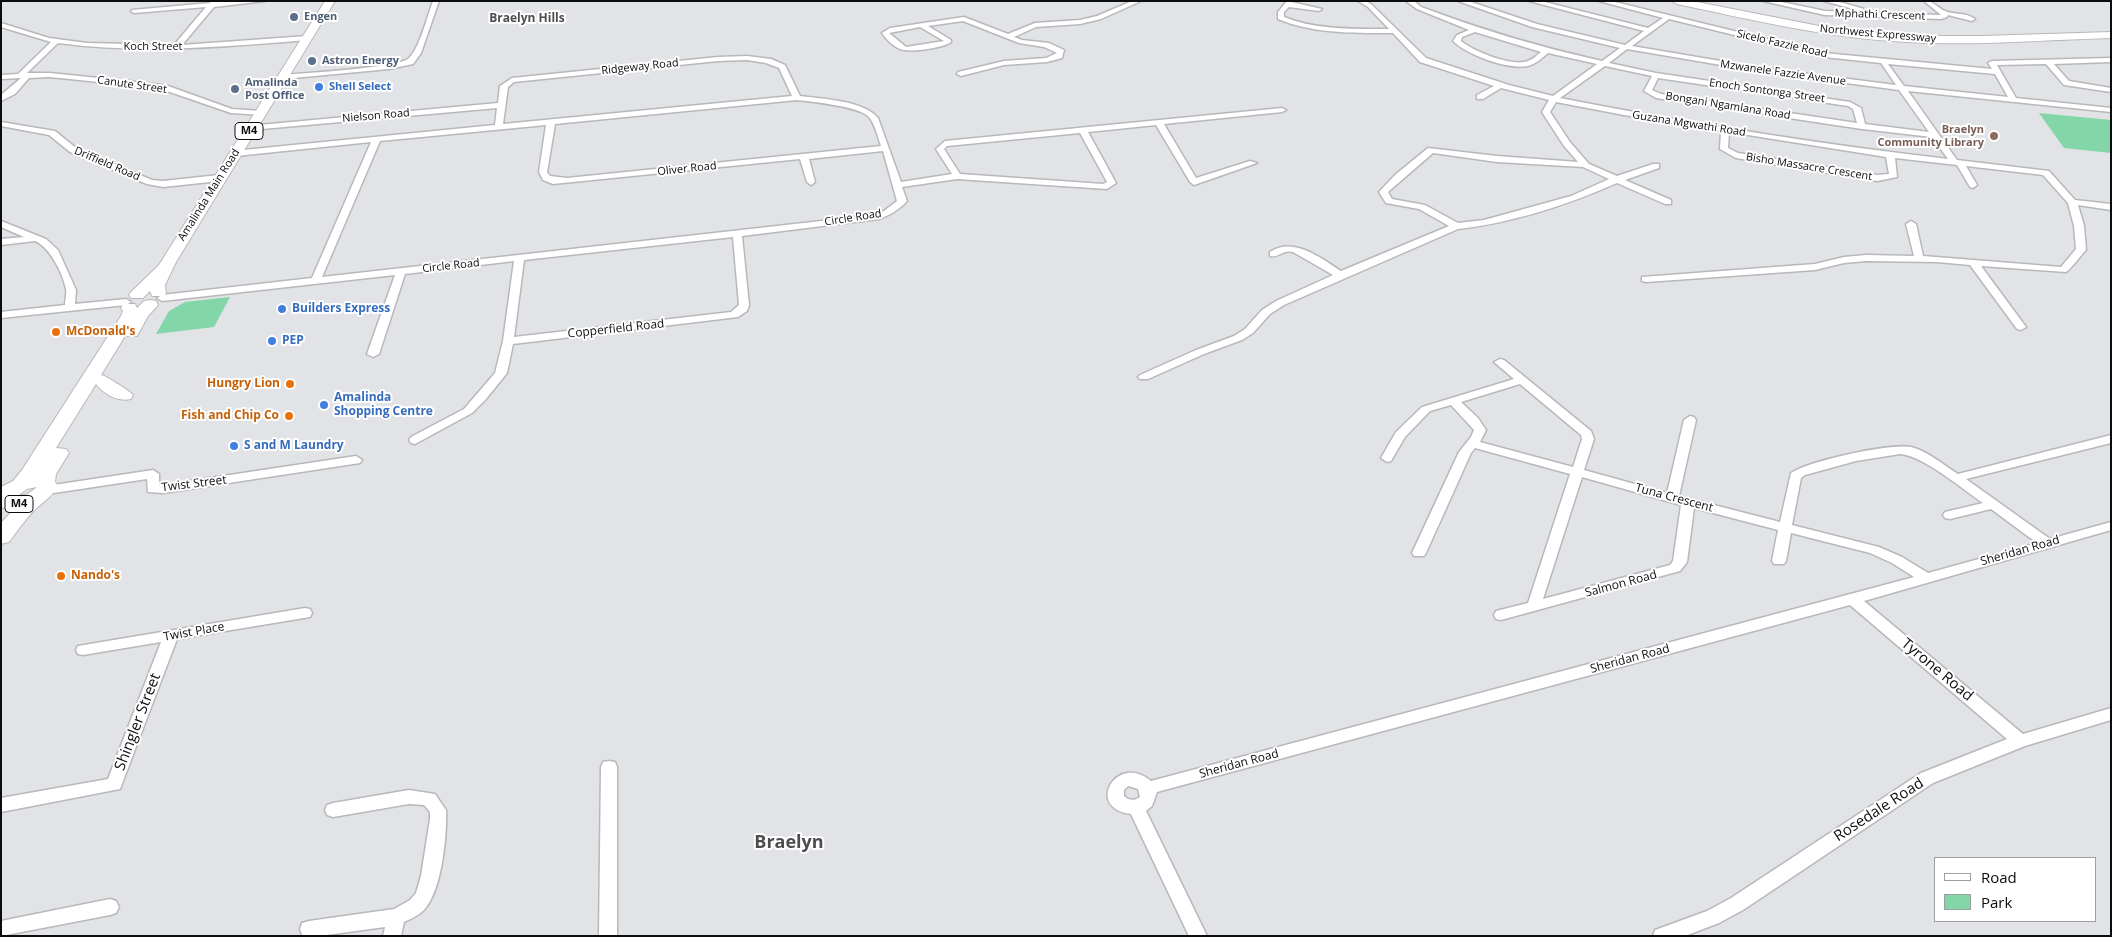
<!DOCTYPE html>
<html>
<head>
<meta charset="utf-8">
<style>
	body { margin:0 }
	#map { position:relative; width:2112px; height:937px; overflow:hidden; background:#e2e3e6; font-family:"Open Sans",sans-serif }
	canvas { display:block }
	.frame { position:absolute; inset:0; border:2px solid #0b0c0d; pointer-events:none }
	.legend { position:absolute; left:1934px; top:857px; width:162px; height:65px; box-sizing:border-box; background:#fff; border:1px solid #9d9e9e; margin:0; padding:6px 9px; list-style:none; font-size:15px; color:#0b0c0d }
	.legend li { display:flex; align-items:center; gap:10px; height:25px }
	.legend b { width:25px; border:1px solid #9d9e9e }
</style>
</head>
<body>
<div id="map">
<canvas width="2112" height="937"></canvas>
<div class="frame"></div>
<ul class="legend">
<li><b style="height:6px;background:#fff"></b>Road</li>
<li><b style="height:14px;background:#83d6a8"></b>Park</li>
</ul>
</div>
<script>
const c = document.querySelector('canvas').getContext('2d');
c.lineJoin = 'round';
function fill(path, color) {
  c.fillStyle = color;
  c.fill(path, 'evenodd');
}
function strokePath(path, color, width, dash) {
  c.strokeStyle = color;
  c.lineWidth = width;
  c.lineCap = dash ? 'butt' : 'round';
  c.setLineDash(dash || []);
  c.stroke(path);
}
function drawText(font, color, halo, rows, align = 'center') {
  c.font = font + ' "Open Sans",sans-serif';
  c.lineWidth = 4;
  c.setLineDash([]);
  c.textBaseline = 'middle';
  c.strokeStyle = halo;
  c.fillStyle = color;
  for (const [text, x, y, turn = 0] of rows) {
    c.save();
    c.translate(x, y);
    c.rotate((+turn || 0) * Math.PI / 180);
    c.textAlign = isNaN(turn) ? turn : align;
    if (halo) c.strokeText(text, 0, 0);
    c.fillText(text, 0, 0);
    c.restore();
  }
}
fill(new Path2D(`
	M2039,113L2111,120V153L2064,148Z
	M230,297L214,327L156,334L169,311L185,302Z`), '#83d6a8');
const street = new Path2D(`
	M211,1H265L214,7L182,45L307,36L310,38L307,40C223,47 141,54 58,43L27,73H50L147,83L168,86L232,109L262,111V115L231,113L164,90L147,87L50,77L29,78L15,94L1,101V95L21,78L1,79V75L18,74L51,42L1,27V23L49,38L87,43L174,45L206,7L134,13L131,11L132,10L210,3Z
	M433,1H439L421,53L413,64L389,69L283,79L279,77L283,75C302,73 400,68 409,58C420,47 427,17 433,1Z
	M1132,1H1141L1101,19L1080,24L1036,27L1014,37L1022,40L1049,43L1064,50L1062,58L1047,62L1004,65L961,76L957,74L958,72L1004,61L1046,58L1057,53L1044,47L1019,43L963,21L928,26L951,40V42C943,48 909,53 900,49C893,46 886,39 882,33L890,28L964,17L1008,34L1035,23L1080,20L1097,16ZM920,27L944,41L906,47L889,33Z
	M1287,1L1322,9L1319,11L1289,7L1284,12V17C1316,30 1354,29 1389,29L1368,7L1358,1H1366L1372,5L1426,58L1509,85L1553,96L1597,64L1548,53C1542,58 1536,64 1528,66C1508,70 1467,55 1453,41L1457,35L1469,30L1417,9L1406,1H1414L1421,7C1482,30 1539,47 1602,61L1620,48L1532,27L1458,1H1468L1537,24L1625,45L1644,31L1529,1H1541L1648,28L1663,18L1599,1H1611L1824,53L1992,69L1988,63L1992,61L2111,58V62L2054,64L2069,81L2111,88V92L2064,85L2046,64L1997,65L2016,98L2111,108V112L1908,91L1957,160L2049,171L2075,200L2111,204V210L2078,205L2084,226L2086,250C2081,255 2071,269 2066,272L1981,266L2026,327L2021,330L2017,329L1970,265L1937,262L1866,261L1844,263L1815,270L1646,282L1642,281V277L1815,264L1844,257L1866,255L1914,256L1906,224L1911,221L1916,224L1923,256L2061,267L2076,249L2074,226L2068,203L2043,175L1966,166L1977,185L1973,188L1970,187L1957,165L1895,158L1897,177L1877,181L1736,158L1720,149L1721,131L1624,115L1556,102L1550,112L1570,142L1589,164L1617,176L1653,164H1659V168L1625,180L1671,200V204H1665L1617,183C1567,205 1512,223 1458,229L1284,305L1270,314L1253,333L1242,340L1204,354L1148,379H1140L1138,377L1140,375L1196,350L1234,336L1245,329L1262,310L1276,301L1333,275L1293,252C1283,249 1279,258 1270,256V252C1293,236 1321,258 1341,271L1449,226L1419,209L1386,203L1379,192L1395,175L1428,148L1497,156L1578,162L1564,146L1542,112L1549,100L1501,88L1483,99H1477V95L1494,86L1420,62L1393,33C1354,33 1314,34 1278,19V12ZM1669,19L1824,57L1881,63L1896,85L1762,68L1632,46ZM1475,32L1541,52C1536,56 1531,61 1524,62C1508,65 1473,51 1461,41L1462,37ZM1627,49L1762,72L1899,90L1929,132L1865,124L1861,108L1850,102L1656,73L1609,63ZM1888,64L1995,74L2008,97L1904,86ZM1605,66L1652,76L1644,91L1656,98L1862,129L1932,137L1948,159C1818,144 1688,123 1560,98ZM1658,78L1848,106L1853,109L1857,123L1661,94L1652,90ZM1729,132L1886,157L1889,174L1877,175L1738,153L1728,148ZM1433,153L1497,162L1583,167L1609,179L1571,196L1484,220L1458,223L1425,205L1392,199L1388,192Z
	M1763,1H1777L1825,11L1941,15L1924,1C1934,1 1936,7 1945,11C1955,15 1965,12 1975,19L1972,21L1948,15L1947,17L1941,19L1825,15Z
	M1824,1H1836L1864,9L1861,11Z
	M747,56L771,59L785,65L800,96C822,99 863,100 878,118L901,182L952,174L936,149L945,141L1282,108L1286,110L1282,112L1164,124L1196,178L1250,161L1257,163L1194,185L1190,182L1156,125L1088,132L1116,183L1107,189L957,179L902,187L907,201C899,210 890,215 879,219L742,236L749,305L747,311L738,317L513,344L507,373L486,399L472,413L415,444L411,443L409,440L411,437L464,409L495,373L503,341L514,261L405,274L379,354L373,357L367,354L395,275L162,301L157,298L162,295L312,278L371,142L236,156L233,155V151L495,125L497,108L251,130L247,128L248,126L498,103L500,86L512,78L718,57ZM747,60L766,63L779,68L792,96L503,124L508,87L514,82L718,61ZM797,100C813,102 859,106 869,117C875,124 878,137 881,146L567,178L550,176L547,172L555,124ZM546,125L539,172L543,180L553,184L800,159L807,182L811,185L815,182L809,159L883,151L897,201L884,211L857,217L322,277L380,141ZM1080,133L1107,182L1103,184L960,174L944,149L947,146ZM733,237L739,305L731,312L514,337L524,260Z
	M1,122L55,131L76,148L152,180L163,181L219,175L223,178L219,181L163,187L147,184L70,152L49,135L1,126Z
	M1,221L46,239L58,250L76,290L75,304L126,299L131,302L126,305L1,318V312L65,305C65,300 67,294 66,289C63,274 50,247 35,241L1,245V239L24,237L1,227Z
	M1500,359L1504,360L1591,431L1594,439L1584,470L1667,493L1684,420L1690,416L1694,417L1696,420L1679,496L1780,522L1791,473C1809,461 1889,443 1911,447C1928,451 1943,465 1958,474L2111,435V443L1966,479L2050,539L2111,522V530L1864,601L2023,734L2111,708V720L2025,746L1933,783L1743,910L1719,923L1685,936H1653L1655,930L1707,911L1731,898L1921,773L2007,739L1850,605L1157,792L1152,806L1146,811L1207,936H1189L1131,814C1084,808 1117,752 1151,781L1914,577L1892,563L1870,553L1791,533L1786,561L1784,564H1774L1772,561L1778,530L1694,508L1687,562L1680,571L1501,620L1496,619L1494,615L1496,611L1528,603L1570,474L1475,448L1471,453L1426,553L1424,556H1414L1412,553L1459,452L1471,437L1474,430L1451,405L1430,411L1405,437L1391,461L1387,462L1381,458L1396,432L1422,407L1514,379L1494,362ZM1520,384L1581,435L1582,439L1573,467L1480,442L1486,430L1478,418L1461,402ZM1900,454C1924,456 1962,489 1983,503L1945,512L1943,515L1945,518L1950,519L1991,509L2037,543L1928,573L1902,557L1879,547L1792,525L1801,478L1805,475L1856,461ZM1582,477L1681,505L1673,561L1670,565L1543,599ZM1128,786L1138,789L1140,797L1134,800L1128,799L1124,796V790Z
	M356,456L362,460L360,463L163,493L148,492L147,479L47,494L41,490L47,486L153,470L159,474V485H163Z
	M305,608L310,609L312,613L310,617L177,639L120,789L1,812V798L108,779L161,642L83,655L78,654L76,650L78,646Z
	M609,761L615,762L617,767V936H599L601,767L603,762Z
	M409,790L435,794L446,810C447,836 442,890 424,910C419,915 411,919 404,922L401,936H383L385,927L319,936L302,935L300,929L302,923L309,921L394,909L410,900L416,893L421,876L430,819V812L424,805L409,804L333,817L327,815L325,810L327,805L333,803Z
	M110,899L116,901L119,907L116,913L110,915L1,936V921Z`);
const secondary = new Path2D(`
	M1672,1H1692L1819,26L1906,36H1983L2111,32V38C2043,40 1974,46 1906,42C1828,38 1752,20 1677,4Z`);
const primary = new Path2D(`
	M325,1H335L176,262L165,285L166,293L164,296H152L150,291L143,298H131L129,295L131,292L159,265Z
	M150,300L156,301L158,305L148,316L137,336H125L101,375C105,375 131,392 133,395L131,399C117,402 104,394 96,384L56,448L66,449L69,453L56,474L55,482L58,486C53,495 47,499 39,506C28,515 18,530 9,542L1,544V523L13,510L1,507V487L13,481L22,470L121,316L123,311L121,308L123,304H135L137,308L144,301ZM37,487L28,494L16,497L27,489Z`);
strokePath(street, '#b7b8ba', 3);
strokePath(secondary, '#b7b8ba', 2);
strokePath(primary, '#b7b8ba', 2);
fill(street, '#fff');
fill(secondary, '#fff');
fill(primary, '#fff');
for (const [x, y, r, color] of [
	[294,17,5,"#5c6f8a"],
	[312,61,5,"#5c6f8a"],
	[319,87,5,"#3f7fe0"],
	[235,89,5,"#5c6f8a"],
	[1994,136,5,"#8d6e63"],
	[282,309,5,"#3f7fe0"],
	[56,332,5,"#e8710a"],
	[272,341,5,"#3f7fe0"],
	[290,384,5,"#e8710a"],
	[324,405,5,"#3f7fe0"],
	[289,416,5,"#e8710a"],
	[234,446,5,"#3f7fe0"],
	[61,576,5,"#e8710a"]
]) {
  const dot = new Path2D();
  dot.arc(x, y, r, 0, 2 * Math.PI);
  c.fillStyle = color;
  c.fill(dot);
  strokePath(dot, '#fff', 2);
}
drawText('11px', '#0b0c0d', '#fff', [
	["Mphathi Crescent",1880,15,2],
	["Northwest Expressway",1878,34,5],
	["Sicelo Fazzie Road",1782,44,13],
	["Koch Street",153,47],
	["Ridgeway Road",640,67,-6],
	["Mzwanele Fazzie Avenue",1783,73,8],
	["Canute Street",132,85,8],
	["Enoch Sontonga Street",1767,91,8],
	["Bongani Ngamlana Road",1728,106,9],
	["Nielson Road",376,116,-5],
	["Guzana Mgwathi Road",1689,124,9],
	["Driffield Road",107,164,23],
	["Bisho Massacre Crescent",1809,167,9],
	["Oliver Road",687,169,-6],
	["Amalinda Main Road",209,195,-58],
	["Circle Road",853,218,-9],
	["Circle Road",451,266,-6]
]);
drawText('bold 11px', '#4e5e75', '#fff', [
	["Engen",304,17],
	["Astron Energy",322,61],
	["Amalinda",245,83],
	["Post Office",245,96]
], 'left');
drawText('bold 11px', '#366cbe', '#fff', [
	["Shell Select",329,87]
], 'left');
drawText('bold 11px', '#785e54', '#fff', [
	["Braelyn",1984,130],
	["Community Library",1984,143]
], 'right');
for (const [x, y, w] of [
	[249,131,28],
	[19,504,28]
]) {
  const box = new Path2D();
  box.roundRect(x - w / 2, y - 8.5, w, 17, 4);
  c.fillStyle = '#fff';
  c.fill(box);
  strokePath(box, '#0b0c0d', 1);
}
drawText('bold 11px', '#0b0c0d', null, [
	["M4",249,131],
	["M4",19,504]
]);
drawText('bold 12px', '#4c4d4f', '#fff', [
	["Braelyn Hills",527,19]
]);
drawText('bold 12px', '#366cbe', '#fff', [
	["Builders Express",292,309],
	["PEP",282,341],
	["Amalinda",334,398],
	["Shopping Centre",334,412],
	["S and M Laundry",244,446]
], 'left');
drawText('12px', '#0b0c0d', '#fff', [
	["Copperfield Road",616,329,-6],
	["Twist Street",194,484,-7],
	["Tuna Crescent",1674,498,15],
	["Sheridan Road",2020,551,-16],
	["Salmon Road",1621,584,-15],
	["Twist Place",194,632,-10],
	["Sheridan Road",1630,659,-15],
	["Sheridan Road",1239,764,-15]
]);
drawText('bold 12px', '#c56008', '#fff', [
	["McDonald's",66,332],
	["Hungry Lion",280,384,"right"],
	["Fish and Chip Co",279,416,"right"],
	["Nando's",71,576]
], 'left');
drawText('15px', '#0b0c0d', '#fff', [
	["Tyrone Road",1937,670,40],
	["Shingler Street",138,722,-69],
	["Rosedale Road",1879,810,-33]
]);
drawText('bold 18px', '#4c4d4f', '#fff', [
	["Braelyn",789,843]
]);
</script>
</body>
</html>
